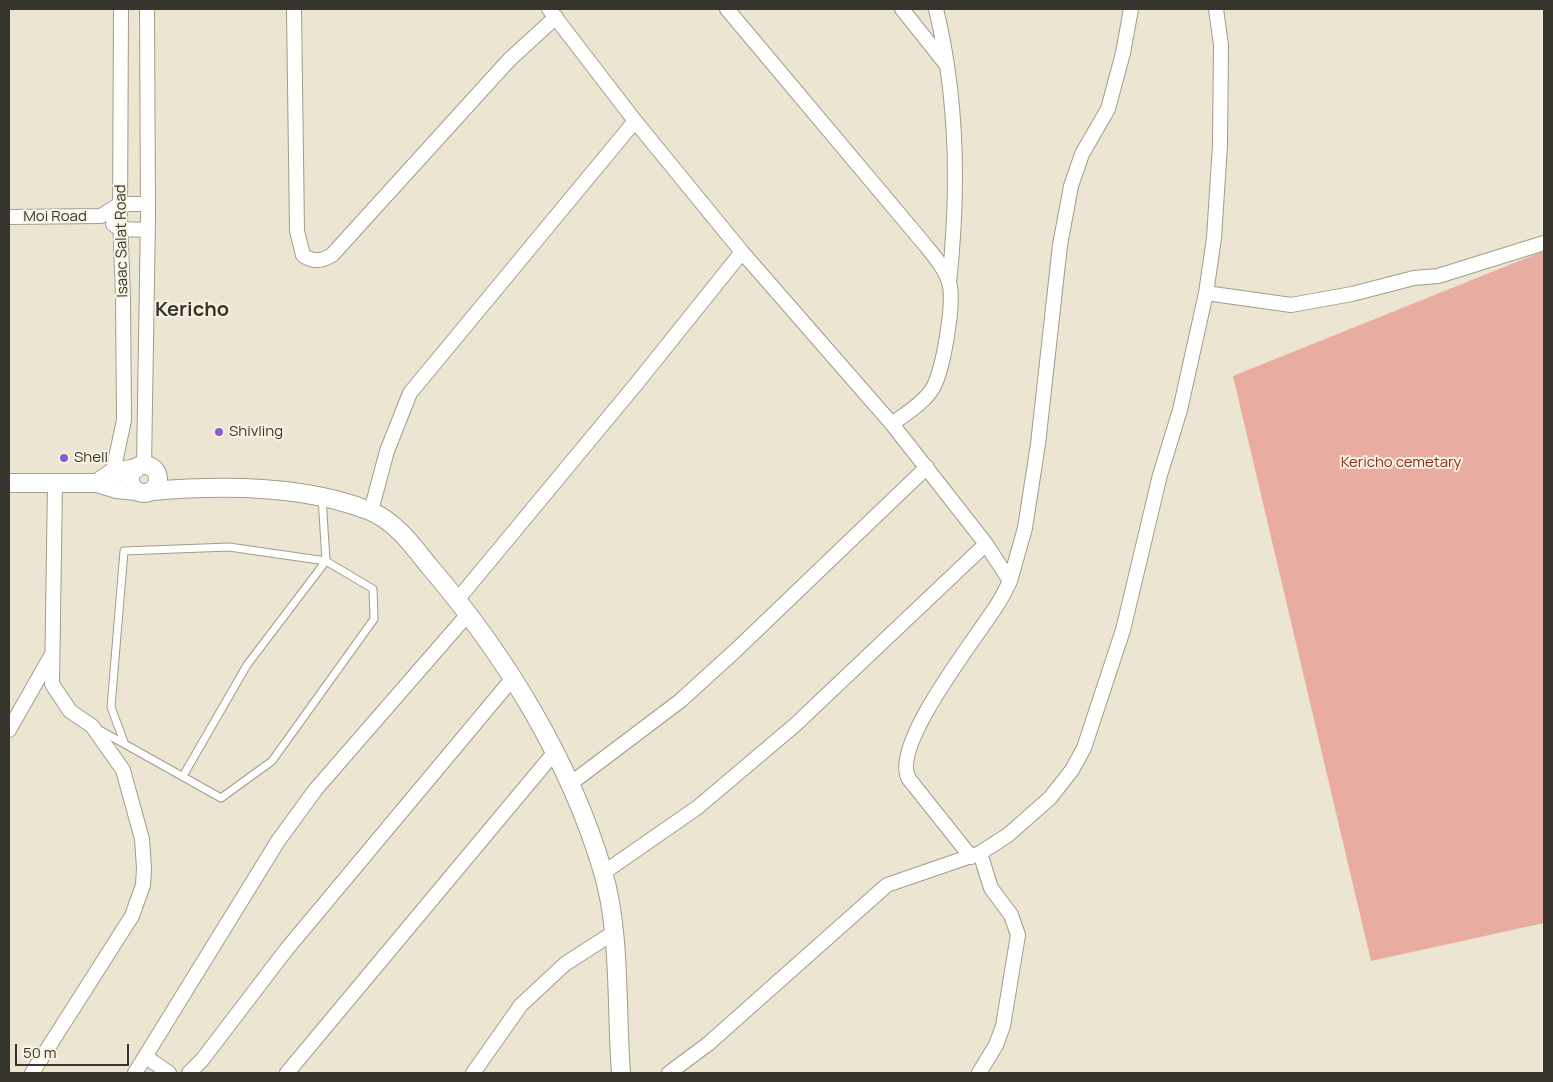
<!DOCTYPE html>
<html>
<head>
<meta charset="utf-8">
<style>
	body { margin:0 }
	#map { position:relative; width:1553px; height:1082px; overflow:hidden; background:#ebe5d2; font-family:Manrope,sans-serif }
	canvas { display:block }
	.frame { position:absolute; inset:0; border:10px solid #37342d; pointer-events:none }
	.scale { position:absolute; left:15px; top:1044px; width:114px; height:22px; box-sizing:border-box; border:2px solid #37342d; border-top:0; padding-left:6px; font-size:15px; line-height:18px; white-space:nowrap; color:#37342d; -webkit-text-stroke:4px #f8f2e0; paint-order:stroke }
</style>
</head>
<body>
<div id="map">
<canvas width="1553" height="1082"></canvas>
<div class="frame"></div>
<div class="scale">50 m</div>
</div>
<script>
const c = document.querySelector('canvas').getContext('2d');
c.lineJoin = 'round';
function fill(path, color) {
  c.fillStyle = color;
  c.fill(path, 'evenodd');
}
function strokePath(path, color, width, dash) {
  c.strokeStyle = color;
  c.lineWidth = width;
  c.lineCap = dash ? 'butt' : 'round';
  c.setLineDash(dash || []);
  c.stroke(path);
}
function drawText(font, color, halo, rows, align = 'center') {
  c.font = font + ' Manrope,sans-serif';
  c.lineWidth = 4;
  c.setLineDash([]);
  c.textBaseline = 'middle';
  c.strokeStyle = halo;
  c.fillStyle = color;
  for (const [text, x, y, turn = 0] of rows) {
    c.save();
    c.translate(x, y);
    c.rotate((+turn || 0) * Math.PI / 180);
    c.textAlign = isNaN(turn) ? turn : align;
    if (halo) c.strokeText(text, 0, 0);
    c.fillText(text, 0, 0);
    c.restore();
  }
}
fill(new Path2D(`
	M1544,251V923L1371,961L1233,376Z`), '#e8aca1');
const service = new Path2D(`
	M96,728L221,798L272,761L374,619L373,589L326,561L229,547L124,551L111,707L124,742
	M183,776L247,665L326,561L322,497`);
const minor = new Path2D(`
	M294,9L297,231L303,255C313,263 322,261 332,255L509,60L556,17
	M549,9L635,121L742,252L892,424C905,414 921,405 931,391C943,374 955,302 949,282C945,269 935,257 926,246L727,9
	M902,9L945,63
	M936,9C958,99 959,191 949,283
	M101,216L120,204H148
	M9,217L101,216
	M113,224L120,229L148,230
	M1206,293L1291,305L1352,294L1414,278L1438,276L1544,243
	M892,424L986,544L1010,581C1006,589 1002,598 997,605C978,636 889,746 909,779L971,857
	M144,466L148,217L147,9
	M113,472L124,420L123,297L120,216L121,9
	M371,511L387,451L410,393L635,121
	M1010,581L1025,528L1038,444L1060,245L1071,186L1082,154L1108,109L1123,53L1131,9
	M458,599L637,383L742,252
	M9,730L51,656
	M570,784L680,701L735,651L927,467
	M603,873L698,807L795,725L986,544
	M146,1057L169,1073
	M32,1073L132,916L143,885L144,868L142,839L123,770L92,726L70,711L52,684L55,483
	M135,1073L278,841L316,789L469,613
	M189,1073L202,1060L286,950L513,678
	M287,1073L554,753
	M473,1073L521,1005L565,964L613,933
	M669,1073L708,1044L887,885L980,853L1008,835L1050,798L1072,770L1084,748L1123,630L1160,475L1180,410L1206,293L1214,238L1220,145L1221,45L1216,9
	M979,1073L996,1045L1003,1026L1018,935L1011,915L991,888L980,853`);
const tertiary = new Path2D(`
	M130 479a14 14 0 1 1 28 0a14 14 0 1 1-28 0Z
	M9,483H97L116,489L137,491
	M97,483L113,472L137,468
	M152,491C221,485 305,485 370,511C395,521 413,546 429,566C504,653 570,760 603,872C621,933 616,1009 621,1073`);
strokePath(service, '#a29c8b', 9);
strokePath(minor, '#a29c8b', 16);
strokePath(tertiary, '#a29c8b', 20);
strokePath(service, '#fff', 7);
strokePath(minor, '#fff', 14);
strokePath(tertiary, '#fff', 18);
for (const [x, y, r, color] of [
	[219,432,5,"#8b5ad3"],
	[64,458,5,"#8b5ad3"]
]) {
  const dot = new Path2D();
  dot.arc(x, y, r, 0, 2 * Math.PI);
  c.fillStyle = color;
  c.fill(dot);
  strokePath(dot, '#f8f2e0', 2);
}
drawText('15px', '#37342d', '#f8f2e0', [
	["Moi Road",55,217],
	["Isaac Salat Road",122,241,-91]
]);
drawText('15px', '#37342d', '#f8f2e0', [
	["Shivling",229,432],
	["Shell",74,458]
], 'left');
drawText('15px', '#8e2c1f', '#f8f2e0', [
	["Kericho cemetary",1401,463]
]);
drawText('bold 20px', '#37342d', '#f8f2e0', [
	["Kericho",192,310]
]);
</script>
</body>
</html>
